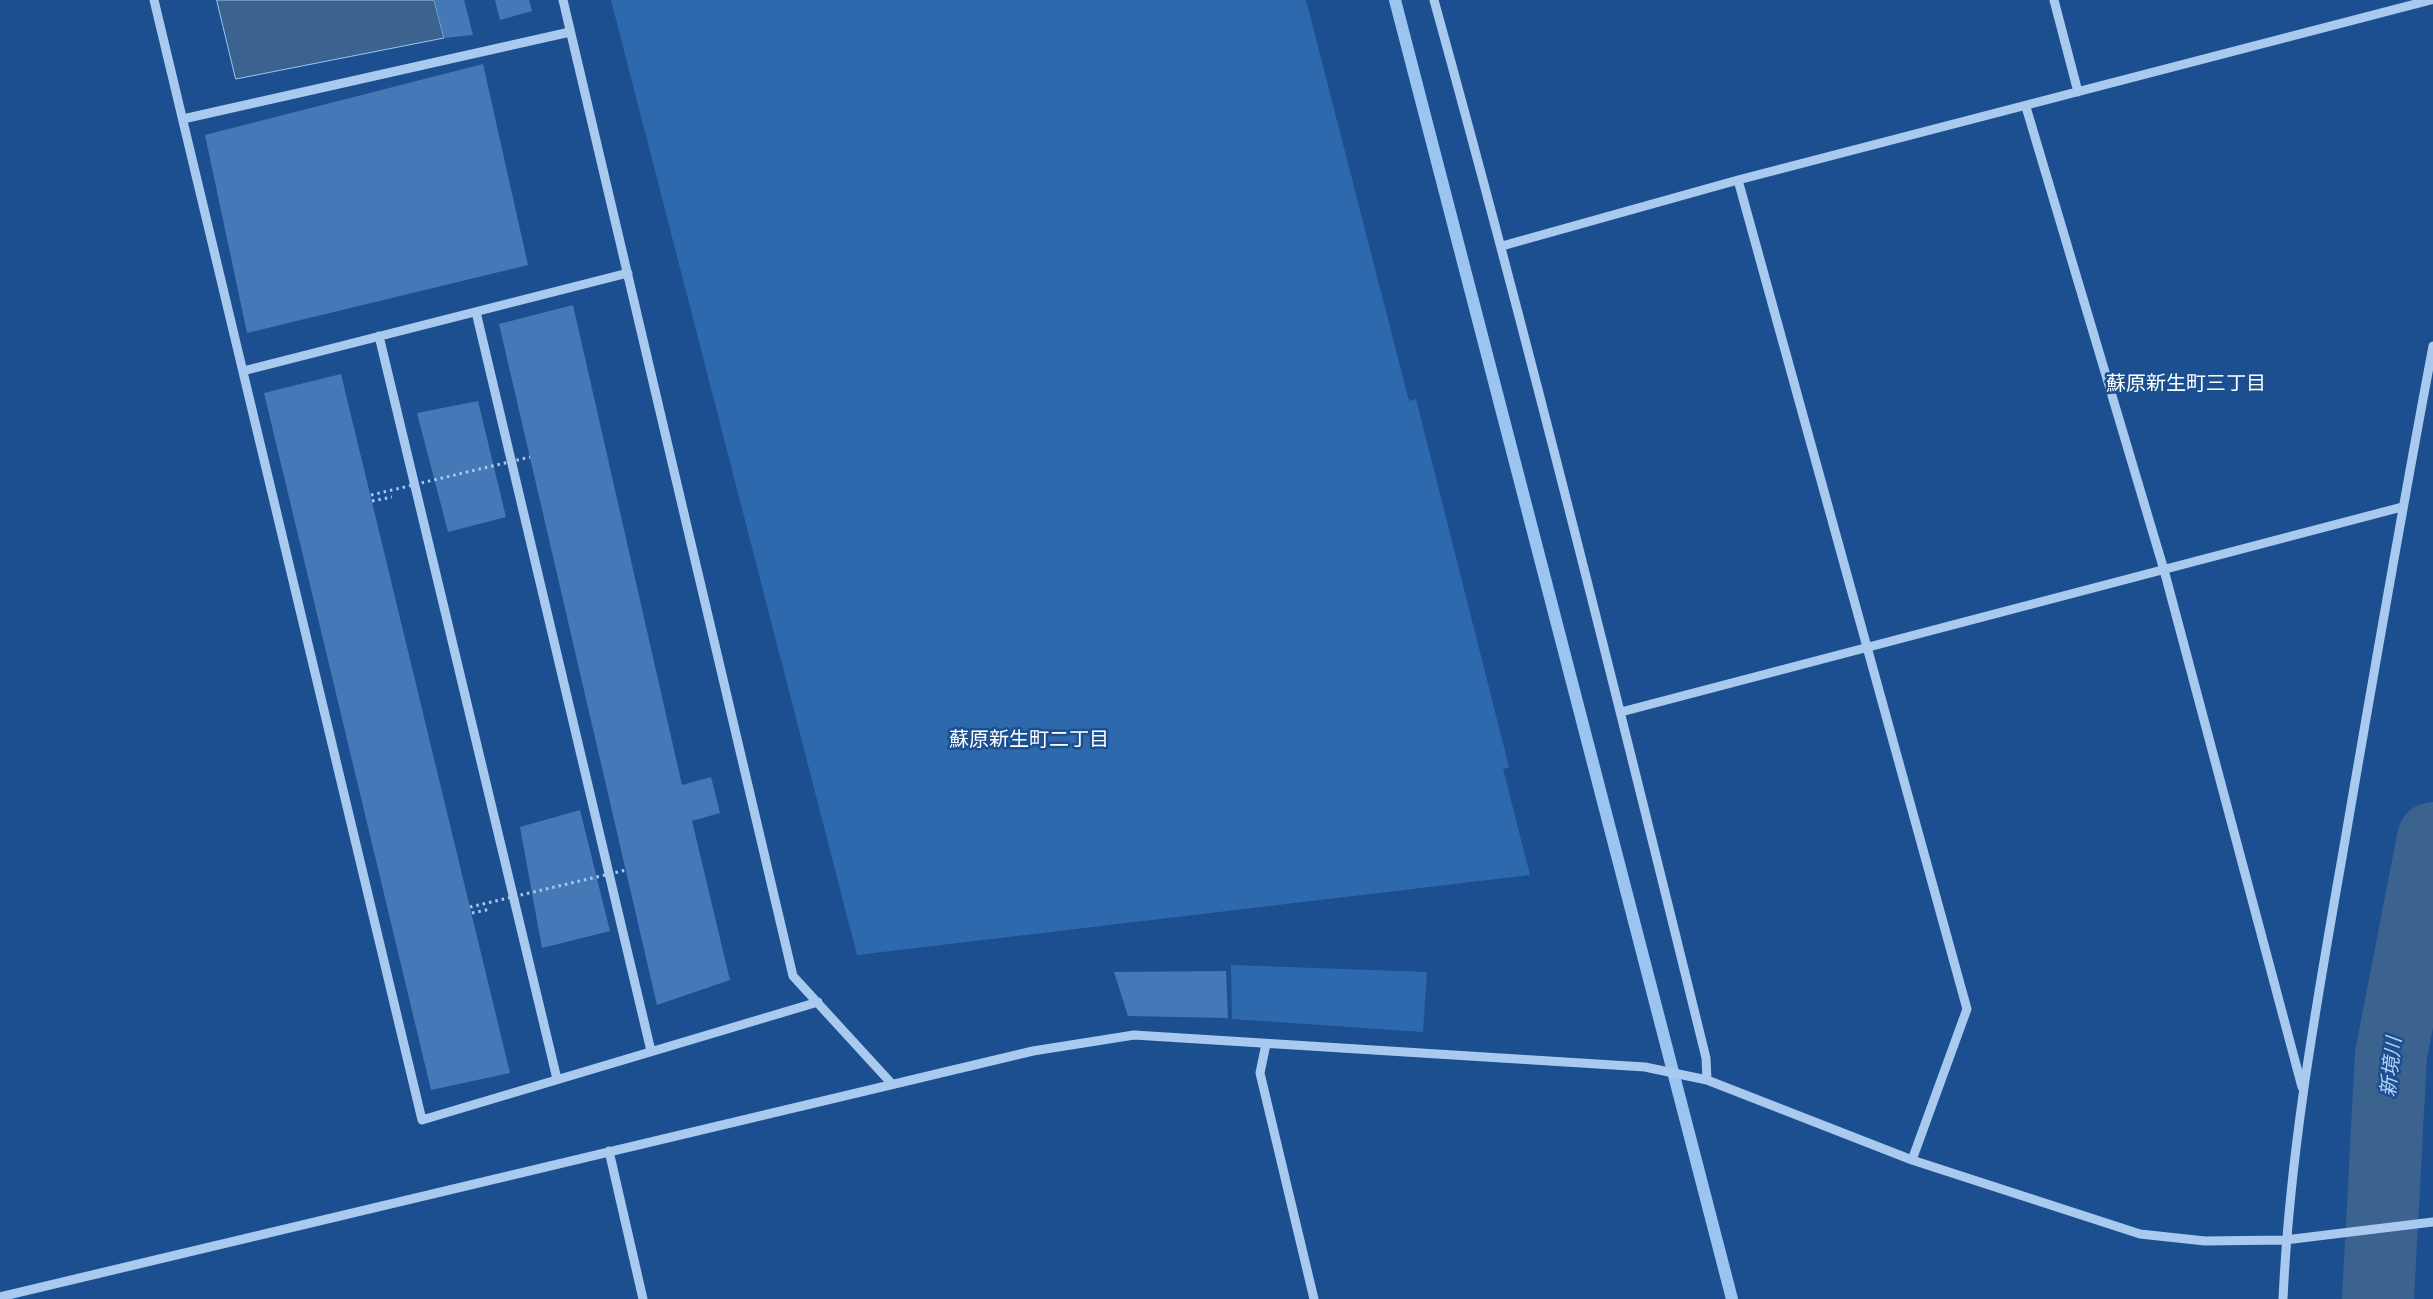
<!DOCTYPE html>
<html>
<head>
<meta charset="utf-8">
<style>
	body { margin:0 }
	canvas { display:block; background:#1b4f8f }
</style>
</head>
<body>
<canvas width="2433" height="1299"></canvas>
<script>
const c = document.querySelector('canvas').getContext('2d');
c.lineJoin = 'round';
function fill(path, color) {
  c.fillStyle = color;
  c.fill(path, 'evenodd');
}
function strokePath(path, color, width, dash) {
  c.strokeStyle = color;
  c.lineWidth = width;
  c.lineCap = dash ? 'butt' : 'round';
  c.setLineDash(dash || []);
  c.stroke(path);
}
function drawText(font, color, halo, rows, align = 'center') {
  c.font = font + ' Karla,"Noto Sans JP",sans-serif';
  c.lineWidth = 5;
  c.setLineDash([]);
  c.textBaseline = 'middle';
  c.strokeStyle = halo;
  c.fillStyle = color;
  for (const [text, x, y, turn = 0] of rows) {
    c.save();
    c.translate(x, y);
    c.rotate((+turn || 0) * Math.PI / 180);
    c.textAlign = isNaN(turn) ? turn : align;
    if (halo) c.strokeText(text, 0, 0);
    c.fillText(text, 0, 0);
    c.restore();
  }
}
fill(new Path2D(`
	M611,0H1306L1409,401L1416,399L1509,767L1503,769L1530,875L857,955Z
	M1231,965L1427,972L1423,1032L1232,1019Z`), '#2e69ad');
const water = new Path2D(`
	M217,0H434L444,38L236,79Z`);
fill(water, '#3c6290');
strokePath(water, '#9cc4f0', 1);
strokePath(new Path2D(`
	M1395,0L1732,1299`), '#9cc4f0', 12);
strokePath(new Path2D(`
	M2378,1299L2391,1055L2433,838`), '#3c6290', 72);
fill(new Path2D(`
	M434,0H464L473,35L444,38Z
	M495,0H529L532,11L500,20Z
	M483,64L528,265L247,333L205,135Z
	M573,305L682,785L711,777L720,813L692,821L730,980L657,1005L499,324Z
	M341,374L510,1073L431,1090L264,393Z
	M478,401L506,517L448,532L417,413Z
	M580,810L610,931L542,948L520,827Z
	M1226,971L1228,1018L1128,1016L1114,972Z`), '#4478b7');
strokePath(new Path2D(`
	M372,501L392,497
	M472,913L491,909`), '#a9c9ee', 3, [2.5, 4]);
strokePath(new Path2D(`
	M154,0L422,1120L818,1002
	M563,0L793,976L892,1084
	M1434,0C1531,351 1619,705 1706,1058L1707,1080
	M2054,0L2078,92
	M2026,107L2164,570L2302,1087
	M183,119L570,32
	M1738,180L1967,1009L1912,1160
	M1502,246L1738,180L2431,0
	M476,312L651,1051
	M379,336L557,1079
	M243,371L628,273
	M1621,712L2402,507
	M1266,1044L1260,1073L1314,1299
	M609,1151L643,1299
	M0,1297L1033,1051L1134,1035L1645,1067L1707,1080L1912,1160L2140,1234L2205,1241L2285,1240L2433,1222
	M2283,1299C2290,1148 2317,1001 2343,852C2372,683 2401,514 2433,346`), '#a9c9ee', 9);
strokePath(new Path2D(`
	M371,495L530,457
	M470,907L626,870`), '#a9c9ee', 3, [2.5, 4]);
drawText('20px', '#fff', '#1b4f8f', [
	["蘇原新生町三丁目",2186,384],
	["蘇原新生町二丁目",1029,740]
]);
drawText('italic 20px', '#b5d3f5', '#1b4f8f', [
	["新境川",2392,1067,-84]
]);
</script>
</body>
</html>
